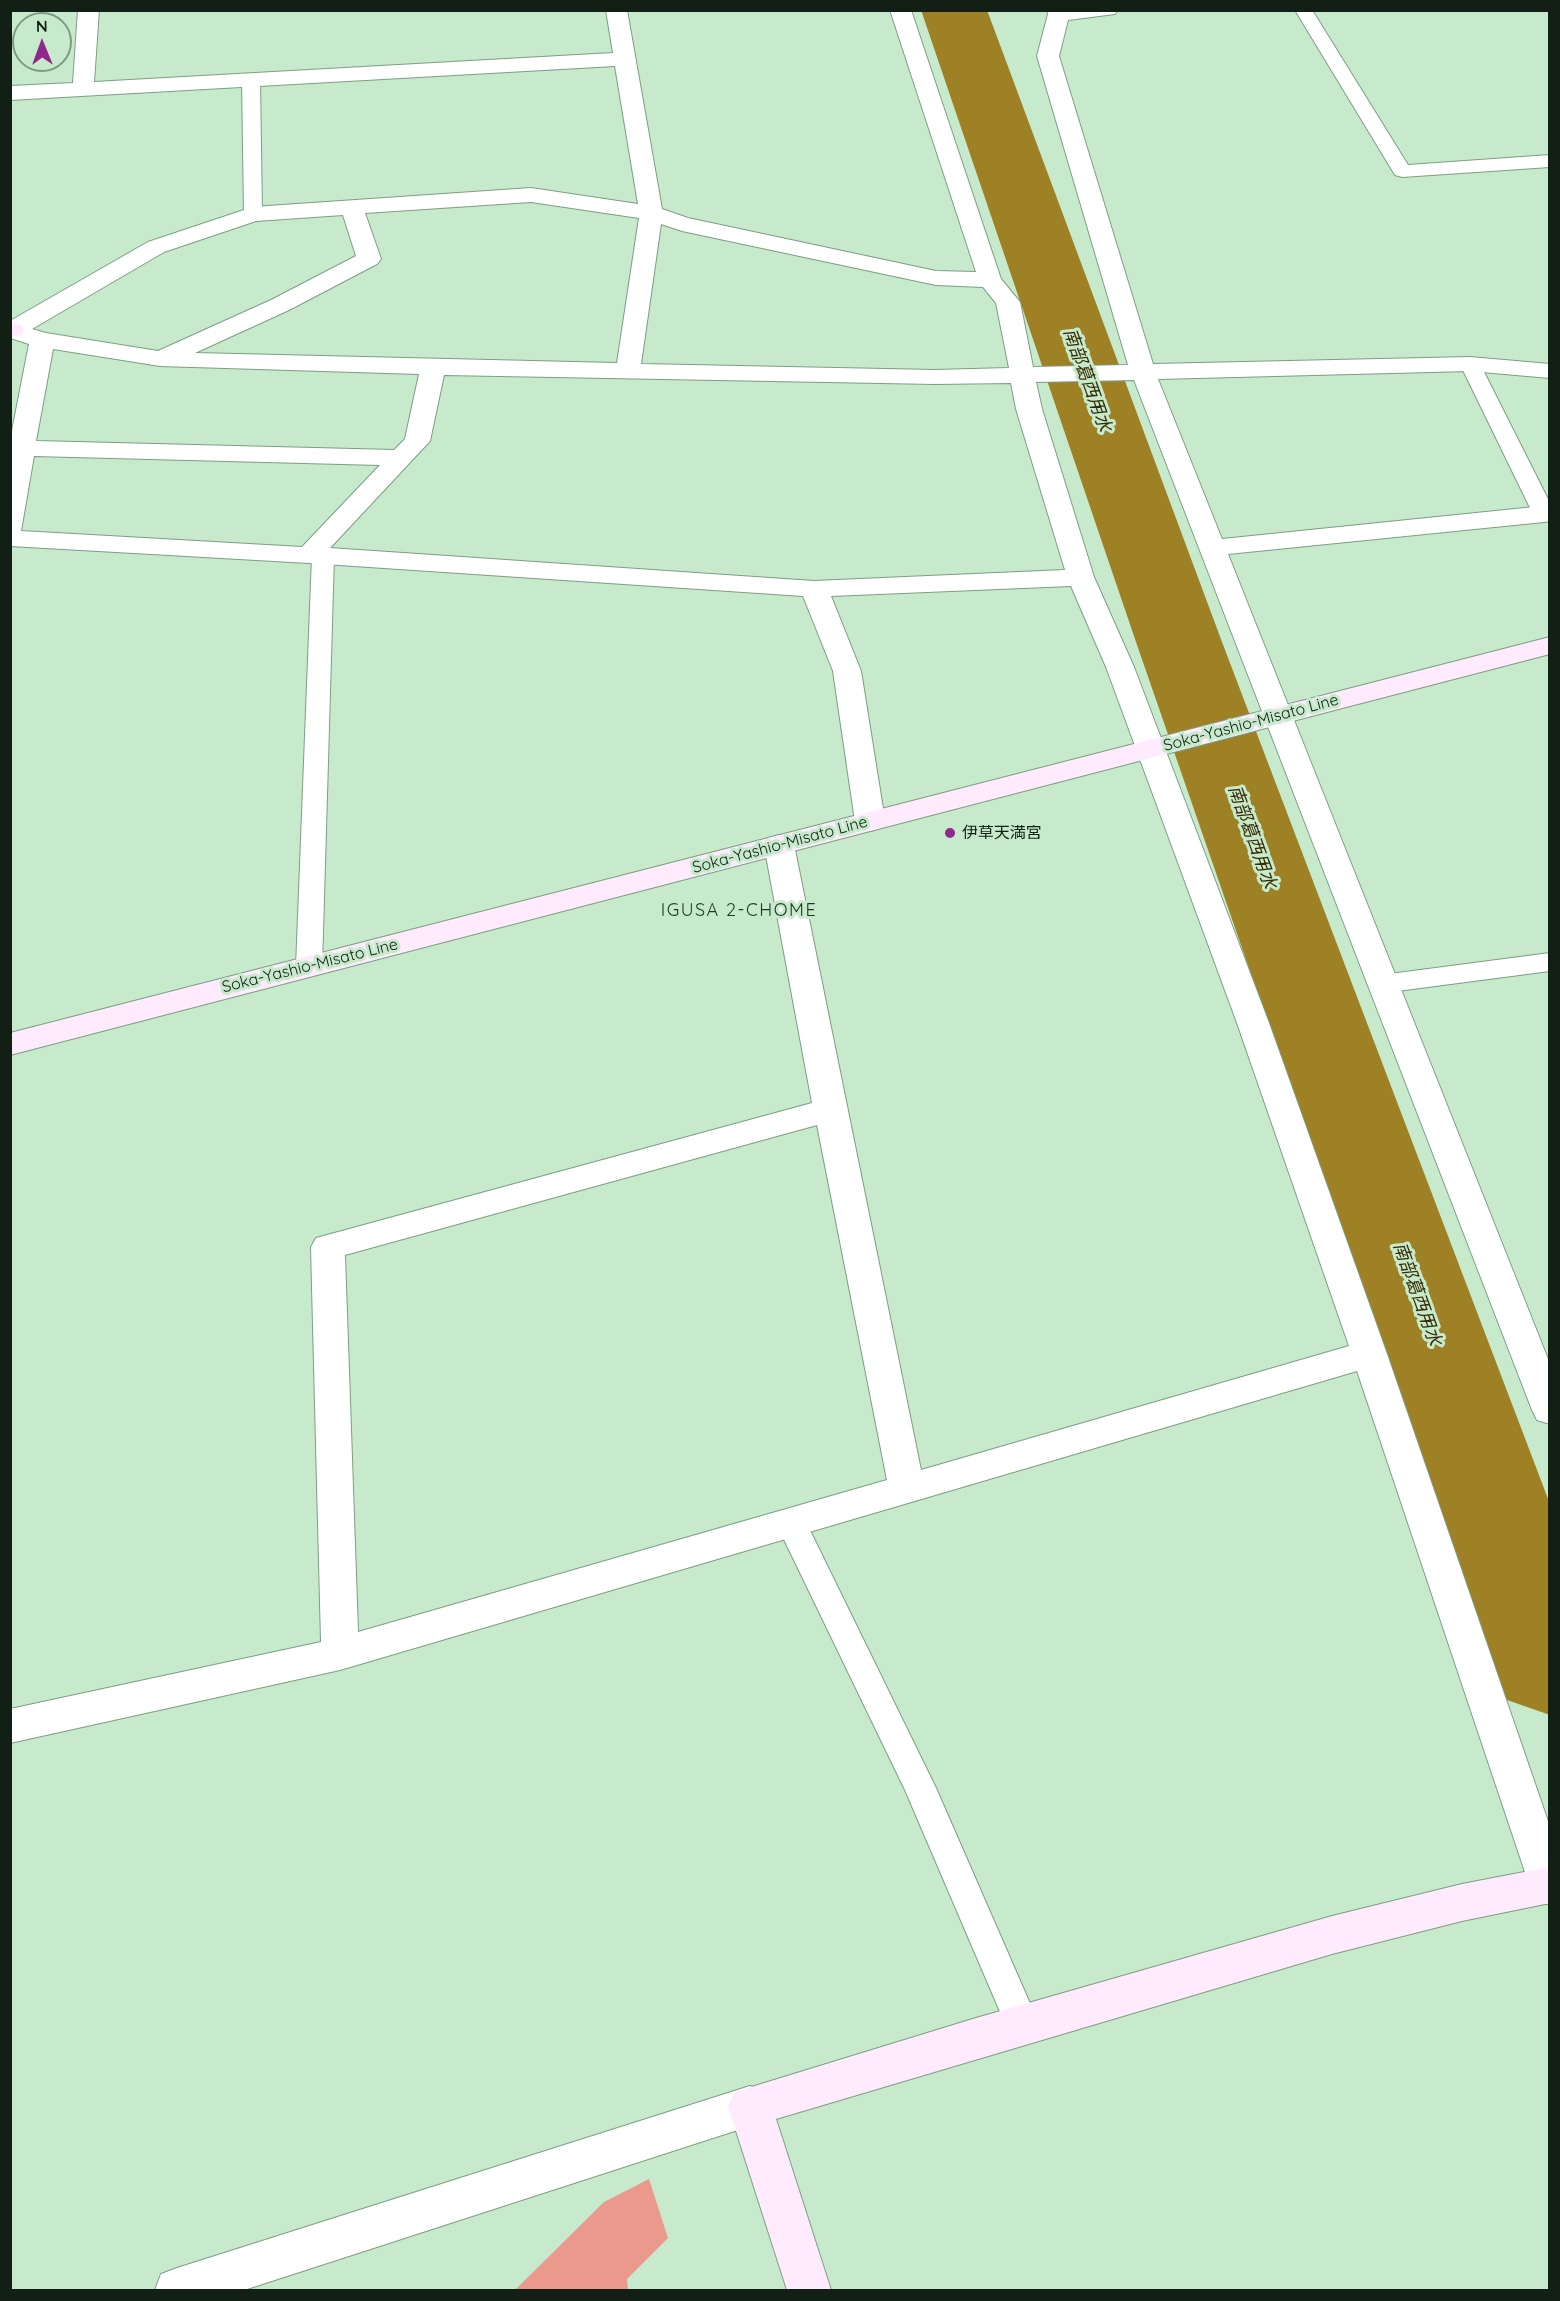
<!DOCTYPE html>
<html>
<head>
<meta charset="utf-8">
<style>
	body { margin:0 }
	#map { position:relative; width:1560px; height:2301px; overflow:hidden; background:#c7eacc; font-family:Quicksand,sans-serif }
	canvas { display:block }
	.frame { position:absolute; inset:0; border:12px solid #121f14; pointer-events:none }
	.north { position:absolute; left:12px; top:12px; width:60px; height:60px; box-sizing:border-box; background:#c7eacc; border:2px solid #7f9982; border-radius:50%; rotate:359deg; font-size:16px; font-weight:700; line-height:24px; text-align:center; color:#121f14 }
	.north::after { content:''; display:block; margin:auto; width:21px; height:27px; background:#90288c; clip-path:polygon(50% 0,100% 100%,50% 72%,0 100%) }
</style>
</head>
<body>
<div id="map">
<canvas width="1560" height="2301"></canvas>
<div class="frame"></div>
<div class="north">N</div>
</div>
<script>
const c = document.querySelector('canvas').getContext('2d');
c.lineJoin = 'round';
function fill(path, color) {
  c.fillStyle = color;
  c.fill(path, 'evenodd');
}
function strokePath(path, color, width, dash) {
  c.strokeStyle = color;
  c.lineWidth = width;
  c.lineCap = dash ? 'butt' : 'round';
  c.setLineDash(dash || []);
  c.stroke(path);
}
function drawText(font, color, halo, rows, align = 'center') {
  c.font = font + ' Quicksand,"Noto Sans JP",sans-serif';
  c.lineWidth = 6;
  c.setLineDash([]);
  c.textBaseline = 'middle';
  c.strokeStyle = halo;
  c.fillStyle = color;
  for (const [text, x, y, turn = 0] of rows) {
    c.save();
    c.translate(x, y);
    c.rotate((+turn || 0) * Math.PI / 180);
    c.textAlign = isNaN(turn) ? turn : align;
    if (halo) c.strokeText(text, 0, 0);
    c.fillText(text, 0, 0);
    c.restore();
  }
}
fill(new Path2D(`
	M649,2179L668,2238L627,2279L628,2290H515L604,2202Z`), '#ea998c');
fill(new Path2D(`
	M921,10H987L1222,642L1550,1504V1715L1507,1700L1490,1664L1136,642Z`), '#9e8025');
const lane = new Path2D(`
	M1295,10H1312L1408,165L1550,155V167L1402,177L1395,175Z
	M251,74L257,75L260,79L262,214L260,218H246L244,214L242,79L245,75Z
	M1470,358L1477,360L1480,364L1550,503V519H1536L1533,514L1460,364L1463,360Z
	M323,549L331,551L334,556L322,967L318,973L309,976L300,973L296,967L312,556L315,551Z
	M1550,953V971L1382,993L1373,990L1369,984L1373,978L1382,975Z
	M791,1511L802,1514L936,1788L1039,2024L1034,2035L1022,2040L1010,2035L905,1790L776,1523L780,1514Z`);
const street = new Path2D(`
	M78,10H99L94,82L613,53L606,10H627L662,209L688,218L936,271L976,272L890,10H911L1001,279L1020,302L1033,367L1128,365L1037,56L1048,14L1047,10H1118L1115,14L1068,20L1059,56L1153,364L1470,357L1550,364V378L1470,371L1158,379L1222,539L1544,506L1550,507V521L1544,522L1228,554L1550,1364V1424L1537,1420L1532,1410L1134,380L1036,382L1042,409L1094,577L1134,667L1269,1023L1387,1354L1550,1827V1905L1536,1900L1530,1887L1357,1371L340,1670L10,1743V1709L321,1642L311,1247L316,1238L812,1103L764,845L768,838L779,835L790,838L794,845L921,1470L1349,1346L1237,1023L1106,667L1071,586L831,596L861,671L885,821L880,828L870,831L860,828L855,821L833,671L803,596L309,563L10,546V441L29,344L10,338V321L148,242L253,207L531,188L638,204L615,66L10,100V86L73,83ZM531,202L639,218L617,363L195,353L289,310L377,264L381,259L365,213ZM343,215L356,256L271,300L158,351L46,333L32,329L164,252L256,221ZM661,224L682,231L936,285L983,287L996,303L1009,368L935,370L641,364ZM53,349L160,366L419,374L405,439L394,450L36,441ZM444,375L935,384L1011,383L1016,409L1065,570L814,581L330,548L430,441ZM34,456L380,465L302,547L21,531ZM817,1125L887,1480L358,1632L345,1255Z
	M750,2086L765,2092L772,2106L765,2120L750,2126L244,2290H155L161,2274L177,2268Z`);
const secondary = new Path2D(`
	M10,323L21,325L24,330L21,335L10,337Z
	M1550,637V654L10,1055V1033Z
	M1550,1867V1903L1462,1921L1332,1954L776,2119L831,2290H787L728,2106L735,2092L976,2018L1332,1916L1462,1884Z`);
strokePath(lane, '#7d9e83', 2);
strokePath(street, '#7d9e83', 2);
strokePath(secondary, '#7d9e83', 2);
fill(lane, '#fff');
fill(street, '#fff');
fill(secondary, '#ffebfd');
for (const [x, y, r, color] of [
	[950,833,6,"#90288c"]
]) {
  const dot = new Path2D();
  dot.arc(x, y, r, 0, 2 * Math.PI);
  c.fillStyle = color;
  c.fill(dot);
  strokePath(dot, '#c7eacc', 2);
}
drawText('16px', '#121f14', '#c7eacc', [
	["Soka-Yashio-Misato Line",1251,723,-15],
	["Soka-Yashio-Misato Line",780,845,-15],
	["Soka-Yashio-Misato Line",310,966,-14]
]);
drawText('16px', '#121f14', '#c7eacc', [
	["伊草天満宮",962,833]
], 'left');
drawText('italic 18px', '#382c04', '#c7eacc', [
	["南部葛西用水",1087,380,70],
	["南部葛西用水",1252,837,70],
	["南部葛西用水",1417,1294,70]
]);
c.letterSpacing = '1.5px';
drawText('18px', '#1c3a23', '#c7eacc', [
	["IGUSA 2-CHOME",739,911]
]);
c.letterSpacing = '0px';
</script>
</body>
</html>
